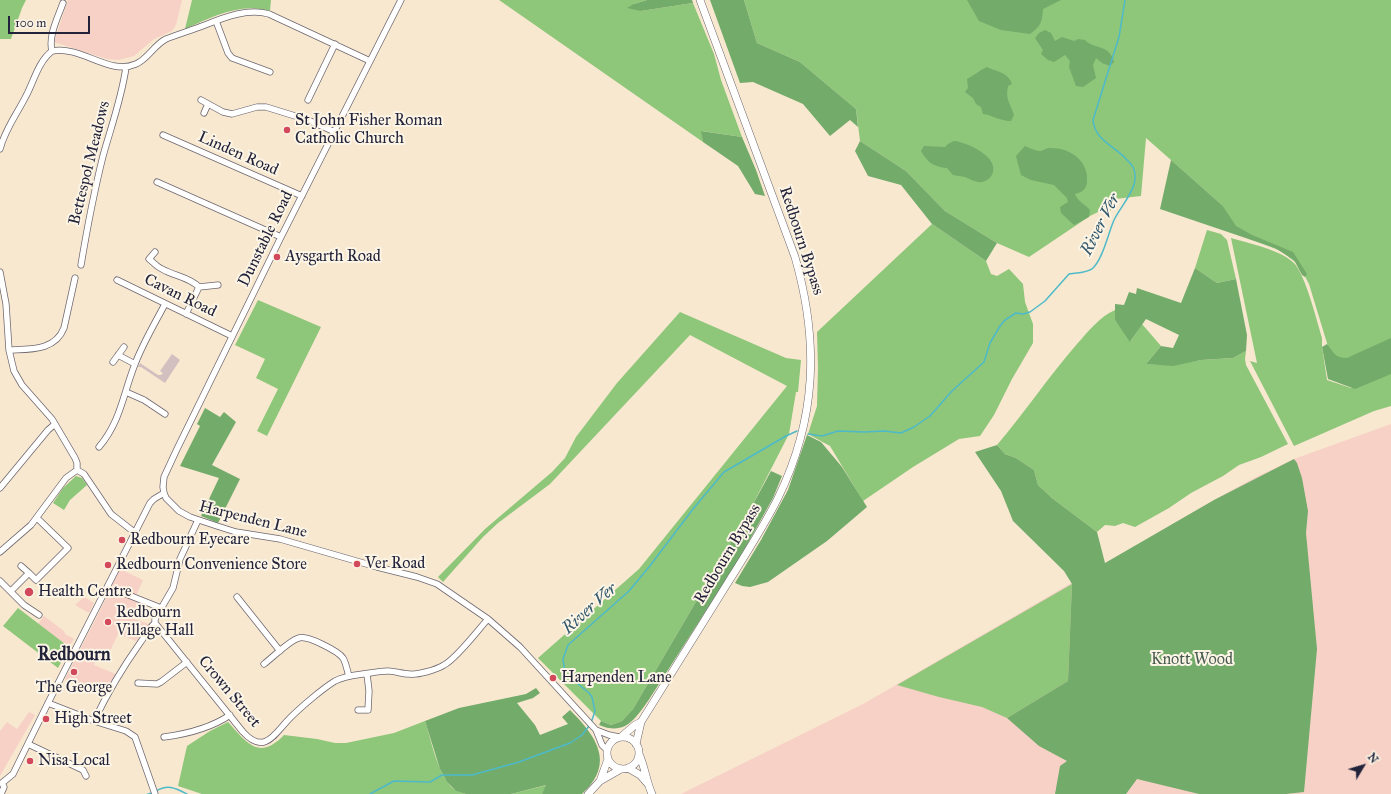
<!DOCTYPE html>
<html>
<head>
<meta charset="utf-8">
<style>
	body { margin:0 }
	#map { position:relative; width:1391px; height:794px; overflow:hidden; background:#f8e8d0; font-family:"IM FELL Great Primer",serif }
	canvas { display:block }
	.north { position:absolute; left:1343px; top:746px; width:40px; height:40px; -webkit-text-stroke:3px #fcf5e5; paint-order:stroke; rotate:52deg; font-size:11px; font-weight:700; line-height:16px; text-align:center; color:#22223b }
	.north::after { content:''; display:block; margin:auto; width:14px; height:18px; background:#22223b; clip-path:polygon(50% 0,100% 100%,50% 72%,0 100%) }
	.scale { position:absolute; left:8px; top:16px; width:82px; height:18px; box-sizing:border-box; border:2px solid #22223b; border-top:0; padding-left:5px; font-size:12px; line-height:14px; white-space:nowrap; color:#22223b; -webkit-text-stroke:3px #fcf5e5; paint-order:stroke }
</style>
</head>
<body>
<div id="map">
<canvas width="1391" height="794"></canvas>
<div class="north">N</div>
<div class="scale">100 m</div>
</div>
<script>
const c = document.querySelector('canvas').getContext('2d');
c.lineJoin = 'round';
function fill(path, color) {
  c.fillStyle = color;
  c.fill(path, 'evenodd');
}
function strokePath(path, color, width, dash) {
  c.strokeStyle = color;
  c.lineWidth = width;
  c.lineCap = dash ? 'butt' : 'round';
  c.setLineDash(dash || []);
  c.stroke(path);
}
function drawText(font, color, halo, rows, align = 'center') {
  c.font = font + ' "IM FELL Great Primer",serif';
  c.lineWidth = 4;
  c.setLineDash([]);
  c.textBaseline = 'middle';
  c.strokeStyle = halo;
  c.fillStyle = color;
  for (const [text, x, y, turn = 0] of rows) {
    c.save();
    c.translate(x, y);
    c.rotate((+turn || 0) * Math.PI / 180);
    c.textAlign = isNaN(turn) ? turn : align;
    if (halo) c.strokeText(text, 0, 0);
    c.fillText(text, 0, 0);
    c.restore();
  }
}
fill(new Path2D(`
	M68,0H182L176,25L172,31L154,39L134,56L119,60L107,59L54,42Z
	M1391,424V794H681L865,703L1214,500L1254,478L1294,459Z
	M120,569L143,580L136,596L124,592L112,586Z
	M111,589L139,600L131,618L149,624L136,641L118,634L105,662L97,659L94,665L118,675L105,694L77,684L65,679Z
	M84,597L94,603L89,613L75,605Z
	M44,616L64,631L65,634L74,639L69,647L38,624Z
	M29,712L35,715L0,776V731L7,722L17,729Z`), '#f7d1c6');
fill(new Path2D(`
	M172,354L180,360L165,383L141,367H138L140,363L158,375H161L163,373L160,371Z`), '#d2bfbf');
fill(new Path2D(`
	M0,0H26L22,8L11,39H0Z
	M192,0H271L270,11C241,2 212,17 185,29Z
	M499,0H647L634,4L641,11L693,3L714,54L721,80L742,137L702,131L703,142Z
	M744,0H1391V341L1349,363L1330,353L1309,284L1299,265L1281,251L1222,228V205L1146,138L1141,196L1115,199L1114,207L1109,212L1100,211L1090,216L1029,257L997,243L945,211L906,171L860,141L856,109L800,62L757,43Z
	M932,224L986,261L991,274L997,276L1009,269L1023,284L1025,302L1033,324V343L1012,379L994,415L980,436L959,439L913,467L863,501L830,446L808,434L817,406L818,368L817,332Z
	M1207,230L1221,234L1227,240L1236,279L1217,283L1195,268Z
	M1231,238C1248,243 1281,250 1294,263C1305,274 1317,321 1322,338V347L1327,380L1351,388L1391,372V406L1374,411L1294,446L1250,361L1257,363Z
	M258,300L321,327L267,436L257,431L278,389L256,378L265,359L235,345Z
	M1115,310V320L1131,341L1142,324L1161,346L1146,364L1172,365L1201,360L1233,358L1246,351L1245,359L1246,365L1288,444L1261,457L1239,465L1223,476L1191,493L1169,508L1135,527L1123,523L1115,526L1105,525L1097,532L1052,498L1038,485L1034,470L1016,458L1005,454L997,445C1025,412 1049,376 1077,344C1088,332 1099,317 1115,310Z
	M680,312L786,358L801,360L798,392H796L789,434L751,508L633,709L622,721L611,725L601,721L538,658L639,569L787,386L690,335L550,484L498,523L483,537L443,582L438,577L485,529L552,472L565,458L576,437L617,383Z
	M76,476L82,478L87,485L70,500L64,510L53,503L63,488Z
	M1072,584L1068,681L1007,718L982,707L939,697L897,685Z
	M18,608L69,647L58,668L3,626Z
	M425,721C431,739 439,782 457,791C459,792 463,793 466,794H202L178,786L187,746L210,731L228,722C247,743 259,761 284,735L317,739L335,743H346L394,733Z
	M547,785L542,794H511Z`), '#8ec67a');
fill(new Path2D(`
	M647,0H692L693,3L641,11L627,8L634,4Z
	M710,0H744L757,43L800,62L856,109L858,127L850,120L830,136L803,104L753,82L740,83Z
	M967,0H1061L1043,9C1042,22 1041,26 1030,34L1001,30L979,21Z
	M1045,30L1051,33L1055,41L1062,37L1074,41L1078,39L1085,40C1094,50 1109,43 1114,62L1110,66L1102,63L1096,58L1093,65L1096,78L1083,87L1076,86L1069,67L1070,61L1065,55L1054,62L1048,60L1041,54L1043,50L1035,38L1039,33Z
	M987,67C997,72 1008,72 1012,84L1008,86C1005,99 1010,103 1014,115L1011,121C1000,121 992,115 983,114L981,107L976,104L973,98L965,92L968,88L967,79C975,75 980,70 987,67Z
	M701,131L742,137L756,170L765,196L755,194L738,166L703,142Z
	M860,141L906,171L945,211L997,243L986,261L932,224L901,185L868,176L855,151Z
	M954,141C967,142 998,157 993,172C992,177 987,181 982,182C975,183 971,179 965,177C961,176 957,176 953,175L947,168C934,167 928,163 921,151L924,146L945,147L948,144Z
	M1025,146C1030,148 1035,151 1040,151C1043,151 1046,148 1049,148C1069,147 1089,160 1087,182C1086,190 1082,192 1075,194C1078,202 1085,204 1090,210L1089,217L1074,225L1061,213L1060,207L1068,202L1067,198L1054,185L1031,180L1021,175L1016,156Z
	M1171,160L1222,205L1236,226L1252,235L1293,252L1307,274L1305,277L1302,275L1294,260L1275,248L1160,209Z
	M1195,268L1217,283L1236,279L1247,335L1246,351L1233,358L1201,360L1173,366L1146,364L1161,346L1173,348L1179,335L1146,319L1130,342L1115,320V304L1124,305L1129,292L1136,294L1137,288L1181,303Z
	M1391,338V374L1355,389L1328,379L1322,347L1327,344C1334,353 1335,358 1347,358Z
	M205,408L220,417L224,412L236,422L212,465L240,479L218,523L201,516L219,478L180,466L200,426L197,424Z
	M807,435L821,442L842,467L867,507L827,541L768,582L750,587L742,586L735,583L761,540L788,490Z
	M997,445L1005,454L1016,458L1034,470L1038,485L1052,498L1097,532L1105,563L1214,500L1294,459L1297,463L1302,478L1308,511L1306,533L1317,649L1304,792L1286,794H1199L1137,779L1126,794H1055L1060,766L1067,761L1039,746L1007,718L1068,681L1072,584L1064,571L1013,521L1001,491L975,452Z
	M771,471L782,476L773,498L738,561L648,701C635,719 625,736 599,725L601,721L611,725L622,721L633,709L751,508Z
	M536,688L540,693L533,698L517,703L535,725L540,735L568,724L562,717L570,710C596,736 616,763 582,794H542L546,785L511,794H466L456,791L447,782L440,769L425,721L459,708L526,694Z`), '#72ab6a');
strokePath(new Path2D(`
	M808,434L822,436L838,431L864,432L884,431L901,433L914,427L930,416L952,391L984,362L990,343L1000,326L1005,320L1016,313L1023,314L1030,312L1045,301L1069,274C1077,272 1086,274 1093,268C1103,258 1108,234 1114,220C1121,205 1142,185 1133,167C1132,165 1129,162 1127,160C1115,146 1095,141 1093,120L1119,37L1125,0
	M591,723L595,711L592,697L589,693L565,673L563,659L568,645L629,591L649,567L693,509L724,472L786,436L797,431
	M156,791C168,784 175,788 187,794
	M148,794L152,793
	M370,794L394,781L430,782L442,775H472L519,762L570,743L582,735L589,726`), '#4ebac9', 1.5);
const minor = new Path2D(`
	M401,0L281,237L177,449L164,477L163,487L164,493L166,498L179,511L190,517L217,526L236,532L280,539L377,567L417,577L437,584L488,619L520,647L596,730L609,735L619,737
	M216,21L228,53L232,58L270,72
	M52,51C81,45 109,76 136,64C148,59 154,45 166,39C179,34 192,30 205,25C225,17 248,8 269,14L370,61
	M201,100L223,112L232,114L257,107H266L308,120L335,132
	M308,100L335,44
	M204,113L208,104
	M163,135L302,196
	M0,149C5,129 17,114 26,96C34,81 38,62 52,51C48,36 58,17 63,3
	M157,182L281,237
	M155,252L149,259C153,262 157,267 162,269C174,276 189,277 199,287L186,314
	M81,265C87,229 94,192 103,156C111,127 122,97 126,67
	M0,272L6,304L9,350L14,371L22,385L52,419L75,458L77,463V470
	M117,280L232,336
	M199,287L218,285
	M9,350C30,349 55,351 64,328L75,278
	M118,355L135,364
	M113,362L124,347
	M126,392L144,400L165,414
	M99,447C121,421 123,394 135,364C143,343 155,323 165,304
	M0,488L48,430L55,424
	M0,552L31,525L66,478L77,470L84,474L111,514L134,532
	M21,566L29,573
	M0,581L24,605L39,615
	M116,590L161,608
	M11,591L29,573L36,580L68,548L37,518
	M237,597L280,651
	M155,623L243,732C265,756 275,733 290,718C301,707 322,689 335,681C346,675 358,675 370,673C376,672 382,671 388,671C395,671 402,674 409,674C418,675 436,670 444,665C457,658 477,631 488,619
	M264,664C272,658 290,640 299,638C307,635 338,651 343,658C346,663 347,670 349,676
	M138,683L157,684L161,682L187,662
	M48,703L94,721L126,731L135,737L155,794
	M358,710H368L369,691L367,674
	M94,721C107,694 123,667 140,643C145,636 149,628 155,623V619L173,588L180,559L198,520
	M596,730L602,745L607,750
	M164,737C187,734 211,728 230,715
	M28,744L83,770L86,776
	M2,783L13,774L48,703L150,503L154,499L164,493
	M1,794L4,787L2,783`);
const major = new Path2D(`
	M607 753a16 16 0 1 1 32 0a16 16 0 1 1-32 0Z
	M621,737L635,725L641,722
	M636,744L641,722C670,675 700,628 729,581C746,554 764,526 778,498C817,418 819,341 795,257L700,0
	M639,754C645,767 646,781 652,794
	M628,768L640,775L648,784
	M600,781L608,759
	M588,794L600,781L621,769`);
strokePath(minor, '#6d676f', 7);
strokePath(major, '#6d676f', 8);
strokePath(minor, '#fff', 5.5);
strokePath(major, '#fff', 7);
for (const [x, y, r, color] of [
	[287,130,4,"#d1495b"],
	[277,257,4,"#d1495b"],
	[122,540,4,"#d1495b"],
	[357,564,4,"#d1495b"],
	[108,565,4,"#d1495b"],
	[29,592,5,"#d1495b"],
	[108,622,4,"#d1495b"],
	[74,672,4,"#d1495b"],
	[553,678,4,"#d1495b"],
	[46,719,4,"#d1495b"],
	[30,761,4,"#d1495b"]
]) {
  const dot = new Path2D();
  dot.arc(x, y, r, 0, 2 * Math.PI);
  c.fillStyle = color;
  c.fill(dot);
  strokePath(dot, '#fcf5e5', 1.5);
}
drawText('16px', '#22223b', '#fcf5e5', [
	["St John Fisher Roman",295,121],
	["Catholic Church",295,139],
	["Aysgarth Road",285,257],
	["Redbourn Eyecare",130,540],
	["Ver Road",365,564],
	["Redbourn Convenience Store",116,565],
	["Health Centre",38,592],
	["Redbourn",116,613],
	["Village Hall",116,631],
	["Harpenden Lane",561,678],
	["The George",74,688,"center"],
	["High Street",54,719],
	["Nisa Local",38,761]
], 'left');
drawText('16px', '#22223b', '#fcf5e5', [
	["Linden Road",238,154,24],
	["Bettespol Meadows",90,163,-76],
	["Dunstable Road",266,239,-64],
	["Redbourn Bypass",801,241,72],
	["Cavan Road",180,296,26],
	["Harpenden Lane",253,520,14],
	["Redbourn Bypass",728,554,-59],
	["Crown Street",229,692,50]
]);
drawText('16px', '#485b51', '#fcf5e5', [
	["Knott Wood",1192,660]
]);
drawText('italic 17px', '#31576d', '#fcf5e5', [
	["River Ver",1101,225,-63],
	["River Ver",590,609,-42]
]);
drawText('bold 18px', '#22223b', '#fcf5e5', [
	["Redbourn",74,656]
]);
</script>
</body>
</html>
